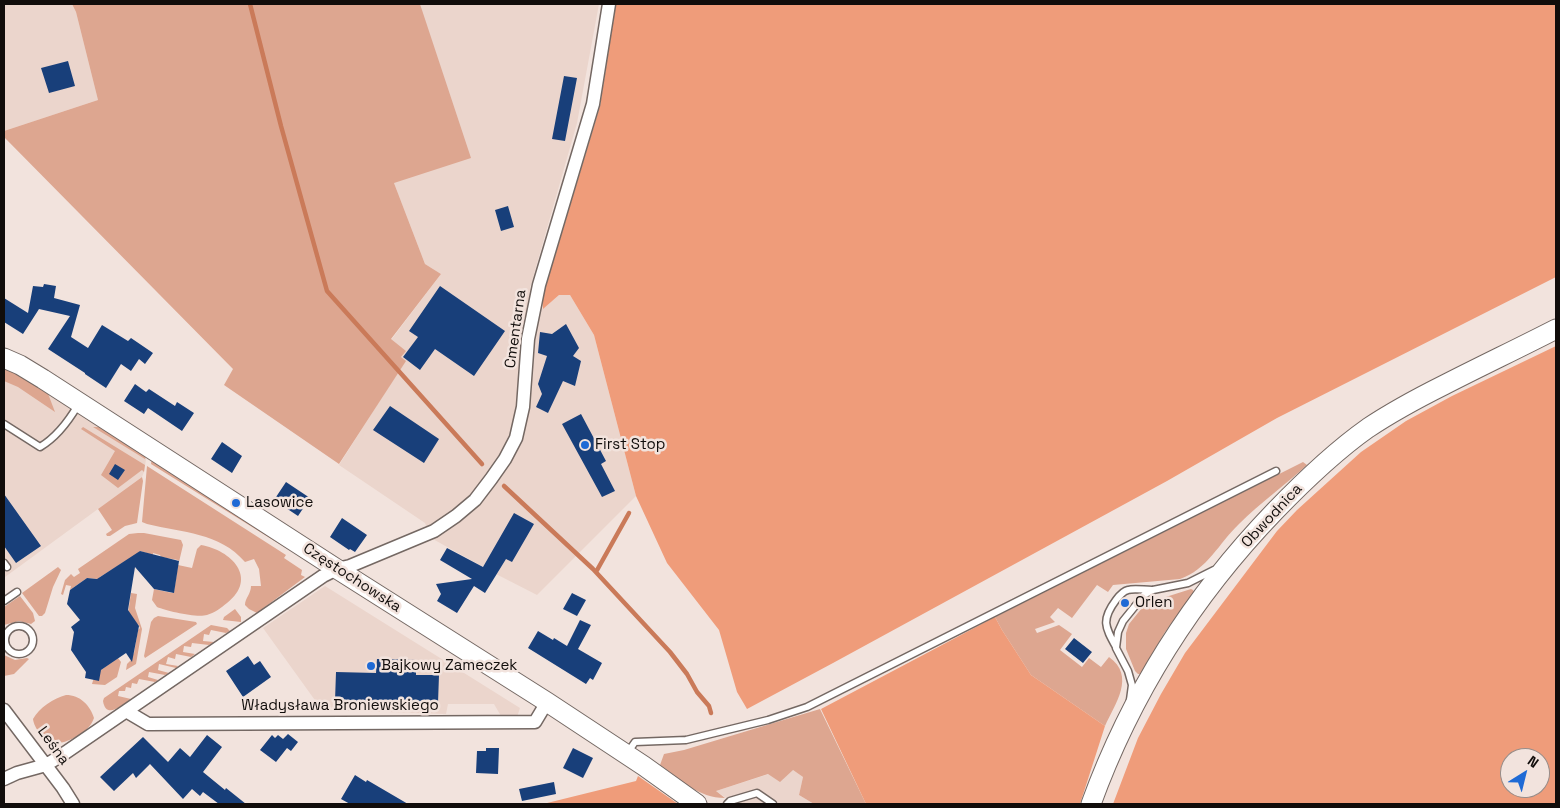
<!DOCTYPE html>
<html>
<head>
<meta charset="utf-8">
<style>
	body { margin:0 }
	#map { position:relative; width:1560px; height:808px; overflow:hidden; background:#f2e3dd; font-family:"Space Grotesk",sans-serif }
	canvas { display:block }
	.frame { position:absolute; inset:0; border:5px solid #110d0b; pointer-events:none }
	.north { position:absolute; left:1500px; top:748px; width:50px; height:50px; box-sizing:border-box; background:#f2e3dd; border:1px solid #988d89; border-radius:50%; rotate:36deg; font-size:14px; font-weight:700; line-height:20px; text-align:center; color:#110d0b }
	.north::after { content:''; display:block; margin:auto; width:18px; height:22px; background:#1f6ad5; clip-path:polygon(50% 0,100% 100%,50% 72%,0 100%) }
</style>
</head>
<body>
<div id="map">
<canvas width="1560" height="808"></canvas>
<div class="frame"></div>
<div class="north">N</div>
</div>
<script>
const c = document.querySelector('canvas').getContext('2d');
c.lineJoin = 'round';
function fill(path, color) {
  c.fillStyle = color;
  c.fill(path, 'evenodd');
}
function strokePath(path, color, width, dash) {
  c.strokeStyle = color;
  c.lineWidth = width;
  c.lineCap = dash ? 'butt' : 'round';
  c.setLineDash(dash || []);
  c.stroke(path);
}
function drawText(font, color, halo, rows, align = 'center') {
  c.font = font + ' "Space Grotesk",sans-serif';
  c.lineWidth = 5;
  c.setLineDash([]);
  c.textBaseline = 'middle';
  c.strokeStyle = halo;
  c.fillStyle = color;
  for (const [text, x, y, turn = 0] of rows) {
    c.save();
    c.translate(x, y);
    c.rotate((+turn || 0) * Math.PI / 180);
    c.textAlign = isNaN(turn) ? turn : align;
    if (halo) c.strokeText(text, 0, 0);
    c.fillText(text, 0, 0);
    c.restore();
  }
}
fill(new Path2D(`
	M4,4H72L76,12L98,100L4,131Z
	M420,4H599L577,123L530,288L543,309L559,295H570L594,335L636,496L537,595L496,574L431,538L425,523L339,465L405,361L401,357L405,351L391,340L441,274L425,264L394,183L422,11Z
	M4,366L147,453L144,472L142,477L139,479L5,577Z
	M325,586L520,708L517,717L501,716L494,704H448L446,714L322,710L263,628Z
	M793,770L803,777L799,795L814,804H735L716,791L769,774Z`), '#ebd5cc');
fill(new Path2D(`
	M72,4H420L471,158L394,183L425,264L441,274L391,339L406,351L401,357L406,361L339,464L224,385L233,369L4,137V131L98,100L76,12Z
	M4,366L47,391L55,412L18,387L4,381Z
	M83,427L145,465L144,472L142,470L118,488L101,475L115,451L81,429Z
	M93,427H104L147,453L145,459Z
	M152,457L291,547L289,550L151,464Z
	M1303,462L1307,465C1285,485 1260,503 1239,524C1219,543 1207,570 1180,579L1113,585L1108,592L1097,585L1072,618L1058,608L1050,617L1055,622L1035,629L1037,633L1059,625L1072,634L1060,650L1082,667L1089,658L1101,667L1109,657C1136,676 1115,704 1105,726L1031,675L1002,630L995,617Z
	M147,466L286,555L284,558L302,570L301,575L305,577L257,613L249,609L245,605C245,598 251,594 251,586H261L259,569L254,559L245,562C219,532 183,533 147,524L142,522Z
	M142,477L143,481L137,523L125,526L110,536H107L106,534L112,530L98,509Z
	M138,533H144L181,540L183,545L179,562L178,560L161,557L160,555L153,553V555L140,551L134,558L132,557L100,577L98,579L87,578L70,590L71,586L66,585L63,595L61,594L65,580L71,574L74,577L80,573L78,569L129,534Z
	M201,545C231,550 259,578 227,603C221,608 214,613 207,615C196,618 167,611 157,607L152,600L154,589L172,593L174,592L178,565L192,568L197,549Z
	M58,567L61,570L53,587L45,613L42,616H39L22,593Z
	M1191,589L1193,590L1194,592L1165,632L1140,674H1138L1135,671L1126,649V633L1129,624L1142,608L1150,602Z
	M131,593L137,594L135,608L142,629L136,664L126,670L127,664L131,660L132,655L134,653L138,630L140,628L138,624L136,625L128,613Z
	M20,596L33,613L35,621L31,624L19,621L4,625V607Z
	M235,609L241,617V622L223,620L224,617Z
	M158,616L196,622L197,624L145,658L144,656L151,622L154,618Z
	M211,625L227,628L230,631L226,633L211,630L209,635L204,634L203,641L214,642L209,645L192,643L191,647L184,646L183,652L195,654L191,657L176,654L175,659L168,657L166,664L178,666L176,668L159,664L158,670L169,673L165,675L149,672L148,677L158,680L155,682L139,679L137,684L132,683L131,688L126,687L125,691H119L118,696L131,699C122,705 106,720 103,701L104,698Z
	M4,655L15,660L27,658L29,659L14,674L4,676Z
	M118,658L121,662L117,677L105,685L92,684C95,671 109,665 118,658Z
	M66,695C80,695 90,705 94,718C89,733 68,743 53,744C44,741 34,728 33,719C39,708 54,698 66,695Z
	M820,709L866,804H814L799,795L803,777L793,770L780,782L768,774L716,791L725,798C698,798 682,780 660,765L664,754L684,750Z`), '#dda690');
fill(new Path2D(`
	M616,4H1556V277L1277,418L1167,481L833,663L747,709L737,692L719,630L667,563L636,496L594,335L570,295H559L543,309L542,299L600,106Z
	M1556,346V804H1113L1138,738L1161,694L1185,653L1277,531L1297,510L1361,452L1406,421L1452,396ZM1510,758H1540V788H1510Z
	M995,617L1002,630L1031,675L1105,726L1080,804H866L821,709Z
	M638,776L678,804H543L636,781Z`), '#ef9c7a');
strokePath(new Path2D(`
	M250,4L281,126L327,291L482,464
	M504,486L593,569L670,652L687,674L697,692L709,706L711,713
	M596,572L629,513`), '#ca7a59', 4.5);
fill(new Path2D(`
	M68,61L75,86L49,93L41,68Z
	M564,76L577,78L565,141L552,139Z
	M508,206L514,227L501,231L495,210Z
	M44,284L56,286L54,298L80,305L71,337L88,348L102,325L128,341L131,338L153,353L145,364L139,359L131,371L121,364L106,388L85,374V373L48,349L70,316L39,309L23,334L4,322V298L28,313L33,286L43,287Z
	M440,286L505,331L474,376L435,349L420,370L403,357L418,337L409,331Z
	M566,324L579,348L573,356L581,361L575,386L563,381L548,413L536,407L542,394L538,384L547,356L538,353L540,332L552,334Z
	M135,384L146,392L149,389L175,406L177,402L194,413L182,431L148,408L144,414L124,401Z
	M390,406L439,439L424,463L373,430Z
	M581,414L606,461L601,464L615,491L602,497L562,424Z
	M222,442L242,456L232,473L211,459Z
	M115,464L125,470L118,480L109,474Z
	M286,482L310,498L298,516L274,500Z
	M4,494L41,546L16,563L4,546Z
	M514,513L534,524L512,562L506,559L485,593L474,586L457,613L437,601L441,594L436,584L472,579L440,560L447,548L483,567Z
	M342,518L367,535L355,552L350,549L349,550L330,537Z
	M140,551L179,561L174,593L154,589L135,567L128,610L139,626L132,662L126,653L101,670L99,681L85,678L86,672L71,650L74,632L71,627L80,620L67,604L70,590L87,578L97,579Z
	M572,593L586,600L577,616L563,609Z
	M580,620L591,625L578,649L602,663L593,680L590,678L586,684L528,648L538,631L553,640L554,638L567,646Z
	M1074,638L1092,652L1083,663L1065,649Z
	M248,656L254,665L260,661L271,677L243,697L226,671Z
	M377,659L416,660V675H439L438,703L335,701L336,672L376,673Z
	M288,734L298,742L291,751L287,748L276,762L260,750L272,735L275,738L278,735L283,739Z
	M207,735L222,747L203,772L225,790L226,788L246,804H219L203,792L200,796L192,789L183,799L150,764L136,778L133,773L114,791L100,777L143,737L168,762L180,748L190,757Z
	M486,748H499L498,774L476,773L477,751H486Z
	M573,748L593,758L583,778L563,768Z
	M355,775L366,782L367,780L408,804H350L341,799Z
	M554,782L556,794L522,801L519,789Z`), '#183f7a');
const lane = new Path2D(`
	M4,424L40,447C57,437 68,422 78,405
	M4,563L7,567
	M4,601L17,592
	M5 640a14 14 0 1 1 28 0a14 14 0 1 1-28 0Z
	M1116,647C1105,627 1101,620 1116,600C1119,596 1123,591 1128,590C1134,588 1144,590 1152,590
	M1130,700L1132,685L1128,671L1116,648L1118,632L1123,621L1144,595L1153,590L1188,583L1214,570
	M628,752L635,742L686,740L768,720L807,707L1276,471
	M727,804L730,801L757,793L773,804`);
const street = new Path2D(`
	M4,710L63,788L73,804
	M126,711L148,724L535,722L547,702
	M4,779L17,773L46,765L62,755L323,576L337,569L350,566L434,531L456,516L475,500L491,479L505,459L516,438L523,407L528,339L539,285L593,104L609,4`);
const secondary = new Path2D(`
	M4,358L20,365L43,379L337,569L547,702L644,766L697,804
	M1091,804C1131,694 1194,595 1275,511C1304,481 1334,452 1368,428C1392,412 1418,398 1444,385C1481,366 1519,348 1556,329`);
strokePath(lane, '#746863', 9);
strokePath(street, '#746863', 15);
strokePath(secondary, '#746863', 21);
strokePath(lane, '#fff', 6);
strokePath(street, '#fff', 12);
strokePath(secondary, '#fff', 19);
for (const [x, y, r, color] of [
	[585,445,5,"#1f6ad5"],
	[236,503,5,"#1f6ad5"],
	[1125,603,5,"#1f6ad5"],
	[371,666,5,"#1f6ad5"]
]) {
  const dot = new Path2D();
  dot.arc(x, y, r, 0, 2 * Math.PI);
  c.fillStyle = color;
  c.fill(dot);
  strokePath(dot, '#f2e3dd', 2);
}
drawText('15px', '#110d0b', '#f2e3dd', [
	["Cmentarna",516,329,-82],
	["Obwodnica",1272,516,-47],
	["Częstochowska",352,578,33],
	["Władysława Broniewskiego",340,706],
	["Leśna",53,746,54]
]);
drawText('15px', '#110d0b', '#f2e3dd', [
	["First Stop",595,445],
	["Lasowice",246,503],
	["Orlen",1135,603],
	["Bajkowy Zameczek",381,666]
], 'left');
</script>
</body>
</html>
